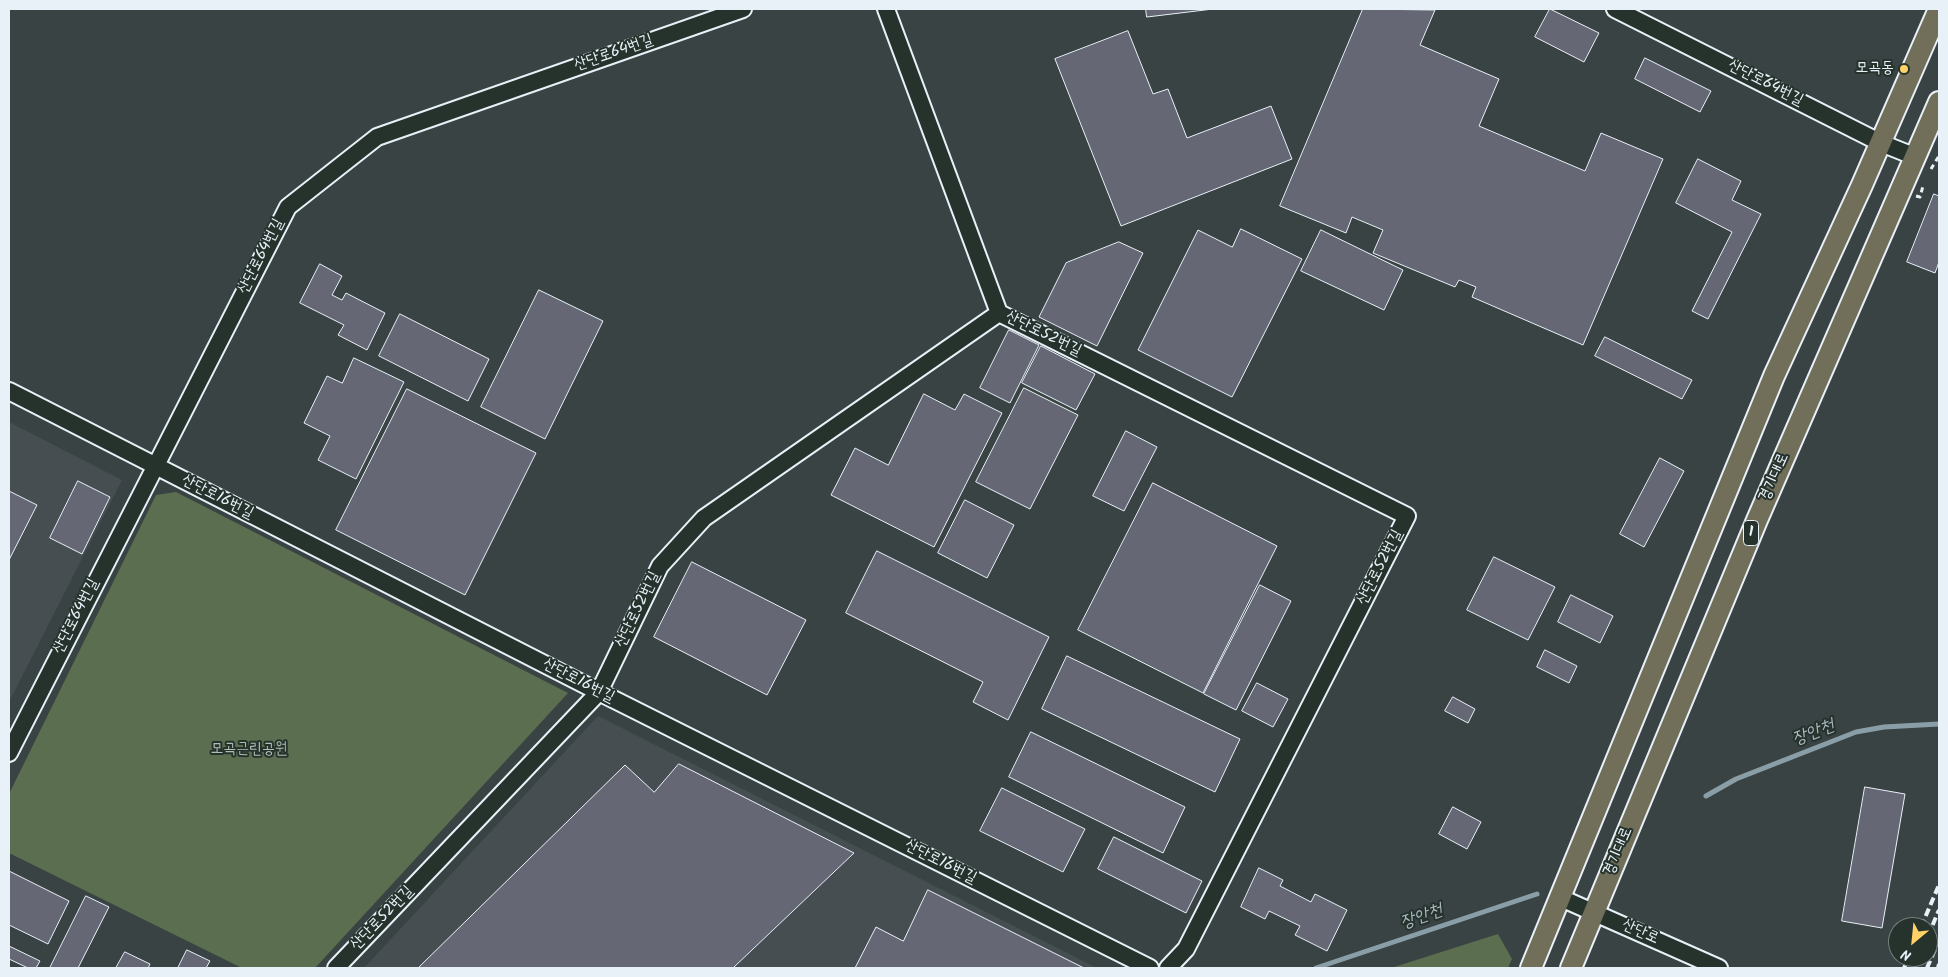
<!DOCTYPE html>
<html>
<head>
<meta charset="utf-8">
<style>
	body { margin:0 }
	#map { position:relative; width:1948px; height:977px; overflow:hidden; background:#394343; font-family:Kalam,sans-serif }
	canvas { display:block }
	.frame { position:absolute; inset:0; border:10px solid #e8f1f8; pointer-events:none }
	.north { position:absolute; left:1888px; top:917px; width:50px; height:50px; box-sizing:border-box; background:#26332d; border:1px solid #747f7e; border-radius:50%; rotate:208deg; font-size:14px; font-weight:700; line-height:20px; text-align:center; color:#e8f1f8 }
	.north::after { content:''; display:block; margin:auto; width:18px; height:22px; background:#ffd166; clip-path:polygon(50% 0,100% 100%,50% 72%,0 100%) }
</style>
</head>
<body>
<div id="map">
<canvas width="1948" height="977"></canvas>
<div class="frame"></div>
<div class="north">N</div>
</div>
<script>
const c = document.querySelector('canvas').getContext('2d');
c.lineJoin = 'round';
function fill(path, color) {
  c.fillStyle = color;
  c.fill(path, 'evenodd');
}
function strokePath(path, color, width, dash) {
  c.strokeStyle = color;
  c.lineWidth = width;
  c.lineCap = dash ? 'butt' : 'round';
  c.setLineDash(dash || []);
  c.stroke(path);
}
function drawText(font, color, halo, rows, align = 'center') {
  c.font = font + ' Kalam,"Poor Story",sans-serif';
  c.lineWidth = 4;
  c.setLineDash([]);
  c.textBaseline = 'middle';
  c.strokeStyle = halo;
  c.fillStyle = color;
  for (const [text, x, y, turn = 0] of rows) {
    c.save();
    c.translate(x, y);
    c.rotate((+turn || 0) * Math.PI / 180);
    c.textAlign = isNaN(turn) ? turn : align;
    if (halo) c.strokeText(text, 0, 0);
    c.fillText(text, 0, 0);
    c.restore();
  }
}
fill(new Path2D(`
	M9,422L122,480L9,702Z
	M598,716L1097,968H364Z`), '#464e52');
fill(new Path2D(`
	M176,492L568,693L315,968H242L9,853V794L156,495Z
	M1498,934L1512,959L1508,968H1391Z`), '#5c6e50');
strokePath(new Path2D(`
	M1706,796L1736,779L1856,732L1884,727L1939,724
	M1316,968L1537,894`), '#8a9ea7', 5);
const building = new Path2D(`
	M1146,9H1213L1147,17Z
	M1363,9L1435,10L1420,45L1499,79L1479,126L1585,171L1601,133L1663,159L1583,345L1472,297L1476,287L1459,280L1455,287L1373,253L1383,230L1352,217L1346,233L1280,206Z
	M1550,9L1599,33L1584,62L1535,37Z
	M1128,31L1153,94L1168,89L1187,138L1271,106L1292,159L1121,226L1055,59Z
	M1645,58L1711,91L1700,112L1635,79Z
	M1698,159L1741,181L1732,200L1761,214L1708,319L1692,311L1732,232L1676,203Z
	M1934,194L1939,196V262L1935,273L1907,262Z
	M1241,229L1302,259L1232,397L1138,350L1198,230L1232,247Z
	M1321,230L1403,270L1384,310L1301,271Z
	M1119,242L1143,253L1097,346L1039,317L1066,263Z
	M320,264L342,276L332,295L342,300L346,293L385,313L367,350L338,335L344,325L300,303Z
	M539,290L603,321L545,439L481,407Z
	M400,314L489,359L468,401L379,356Z
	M1009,330L1039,345L1010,403L980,388Z
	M1605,337L1692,380L1682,399L1595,356Z
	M1041,346L1095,374L1076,410L1022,383Z
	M354,358L404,382L356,479L318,460L330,436L304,423L327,376L342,383Z
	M1024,388L1078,415L1030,509L976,482Z
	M407,389L536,453L465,595L336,530Z
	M924,394L955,410L964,394L1002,413L934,547L831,495L855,448L888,465Z
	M1126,431L1157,447L1124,511L1093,496Z
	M1660,458L1684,471L1644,547L1620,534Z
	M78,481L110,497L82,554L50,538Z
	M1153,483L1277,546L1203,693L1078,630Z
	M9,491L37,505L9,560Z
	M965,500L1014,525L987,578L938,553Z
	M877,551L1049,637L1008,720L973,702L983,682L846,613Z
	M1494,557L1555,587L1528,640L1467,610Z
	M692,562L806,620L767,695L654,637Z
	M1260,585L1291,601L1236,710L1204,694Z
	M1571,595L1613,616L1600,643L1558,622Z
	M1545,650L1577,666L1569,683L1537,667Z
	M1067,656L1240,739L1215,792L1042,709Z
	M1257,683L1288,699L1273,727L1242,711Z
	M1453,697L1475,709L1468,723L1445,711Z
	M1031,732L1185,807L1163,853L1009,777Z
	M679,764L854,853L733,968H418L625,765L654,792Z
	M1865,787L1905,794L1882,928L1842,921Z
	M1002,788L1085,829L1063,872L980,831Z
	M1453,807L1481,822L1467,849L1439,834Z
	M1114,837L1202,881L1186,913L1098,869Z
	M1259,868L1283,880L1280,886L1311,902L1315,894L1347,910L1327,951L1295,935L1300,926L1269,911L1265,919L1241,907Z
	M9,871L69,901L48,944L9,925Z
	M928,890L1084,968H855L876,927L903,941Z
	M86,896L109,907L78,968H50Z
	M9,946L40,961L36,968H28L9,959Z
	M187,950L210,961L206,968H178Z
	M125,952L150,964L148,968H116Z`);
fill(building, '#656775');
strokePath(building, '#e8f1f8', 1);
const minor = new Path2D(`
	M886,9L999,313
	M1615,9L1881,143L1916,157
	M9,391L599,692L1150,968
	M9,753L288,207L377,137L743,9
	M1561,898L1719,968
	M336,968L599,692L660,566L704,518L999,313L1407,516L1186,949L1168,968`);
const major = new Path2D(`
	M1531,968L1774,376L1862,185L1939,9
	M1571,968L1757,520L1939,102`);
strokePath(minor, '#e8f1f8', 20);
strokePath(major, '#e8f1f8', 24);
strokePath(new Path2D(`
	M1931,169L1939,156
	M1916,196L1920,197L1923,186`), '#e8f1f8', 3, [5, 4]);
strokePath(minor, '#26332d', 16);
strokePath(major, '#716e59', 20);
strokePath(new Path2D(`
	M1921,927L1939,885
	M1928,936L1939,910
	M1904,968L1909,957
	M1914,968L1919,957
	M1927,968L1939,940
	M1938,968L1939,964`), '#e8f1f8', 4, [8, 4]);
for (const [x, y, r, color] of [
	[1904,69,5,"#ffd166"]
]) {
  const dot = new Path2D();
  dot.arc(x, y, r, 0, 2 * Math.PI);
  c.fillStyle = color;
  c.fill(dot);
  strokePath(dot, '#26332d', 2);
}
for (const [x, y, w] of [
	[1751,533,15]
]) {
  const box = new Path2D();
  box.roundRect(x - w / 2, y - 12.5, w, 25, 4);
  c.fillStyle = '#26332d';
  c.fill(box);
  strokePath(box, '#e8f1f8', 1);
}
drawText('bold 15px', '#e8f1f8', null, [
	["1",1751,533]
]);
drawText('16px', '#e8f1f8', '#26332d', [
	["산단로64번길",614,54,-19],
	["산단로64번길",1765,84,27],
	["산단로64번길",262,257,-63],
	["산단로52번길",1043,335,26],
	["경기대로",1775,478,-66],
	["산단로16번길",217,498,27],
	["산단로52번길",1381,568,-63],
	["산단로52번길",639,610,-64],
	["산단로64번길",77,617,-63],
	["산단로16번길",578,682,27],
	["경기대로",1619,852,-67],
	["산단로16번길",940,863,27],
	["산단로52번길",383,919,-46],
	["산단로",1640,933,24]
]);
drawText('16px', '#e8f1f8', '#26332d', [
	["모곡동",1894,69]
], 'right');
drawText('16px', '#b0bdb5', '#26332d', [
	["모곡근린공원",249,750]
]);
drawText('italic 18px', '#aab9c2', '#26332d', [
	["장안천",1814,734,-21],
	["장안천",1422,918,-19]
]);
</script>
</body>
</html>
